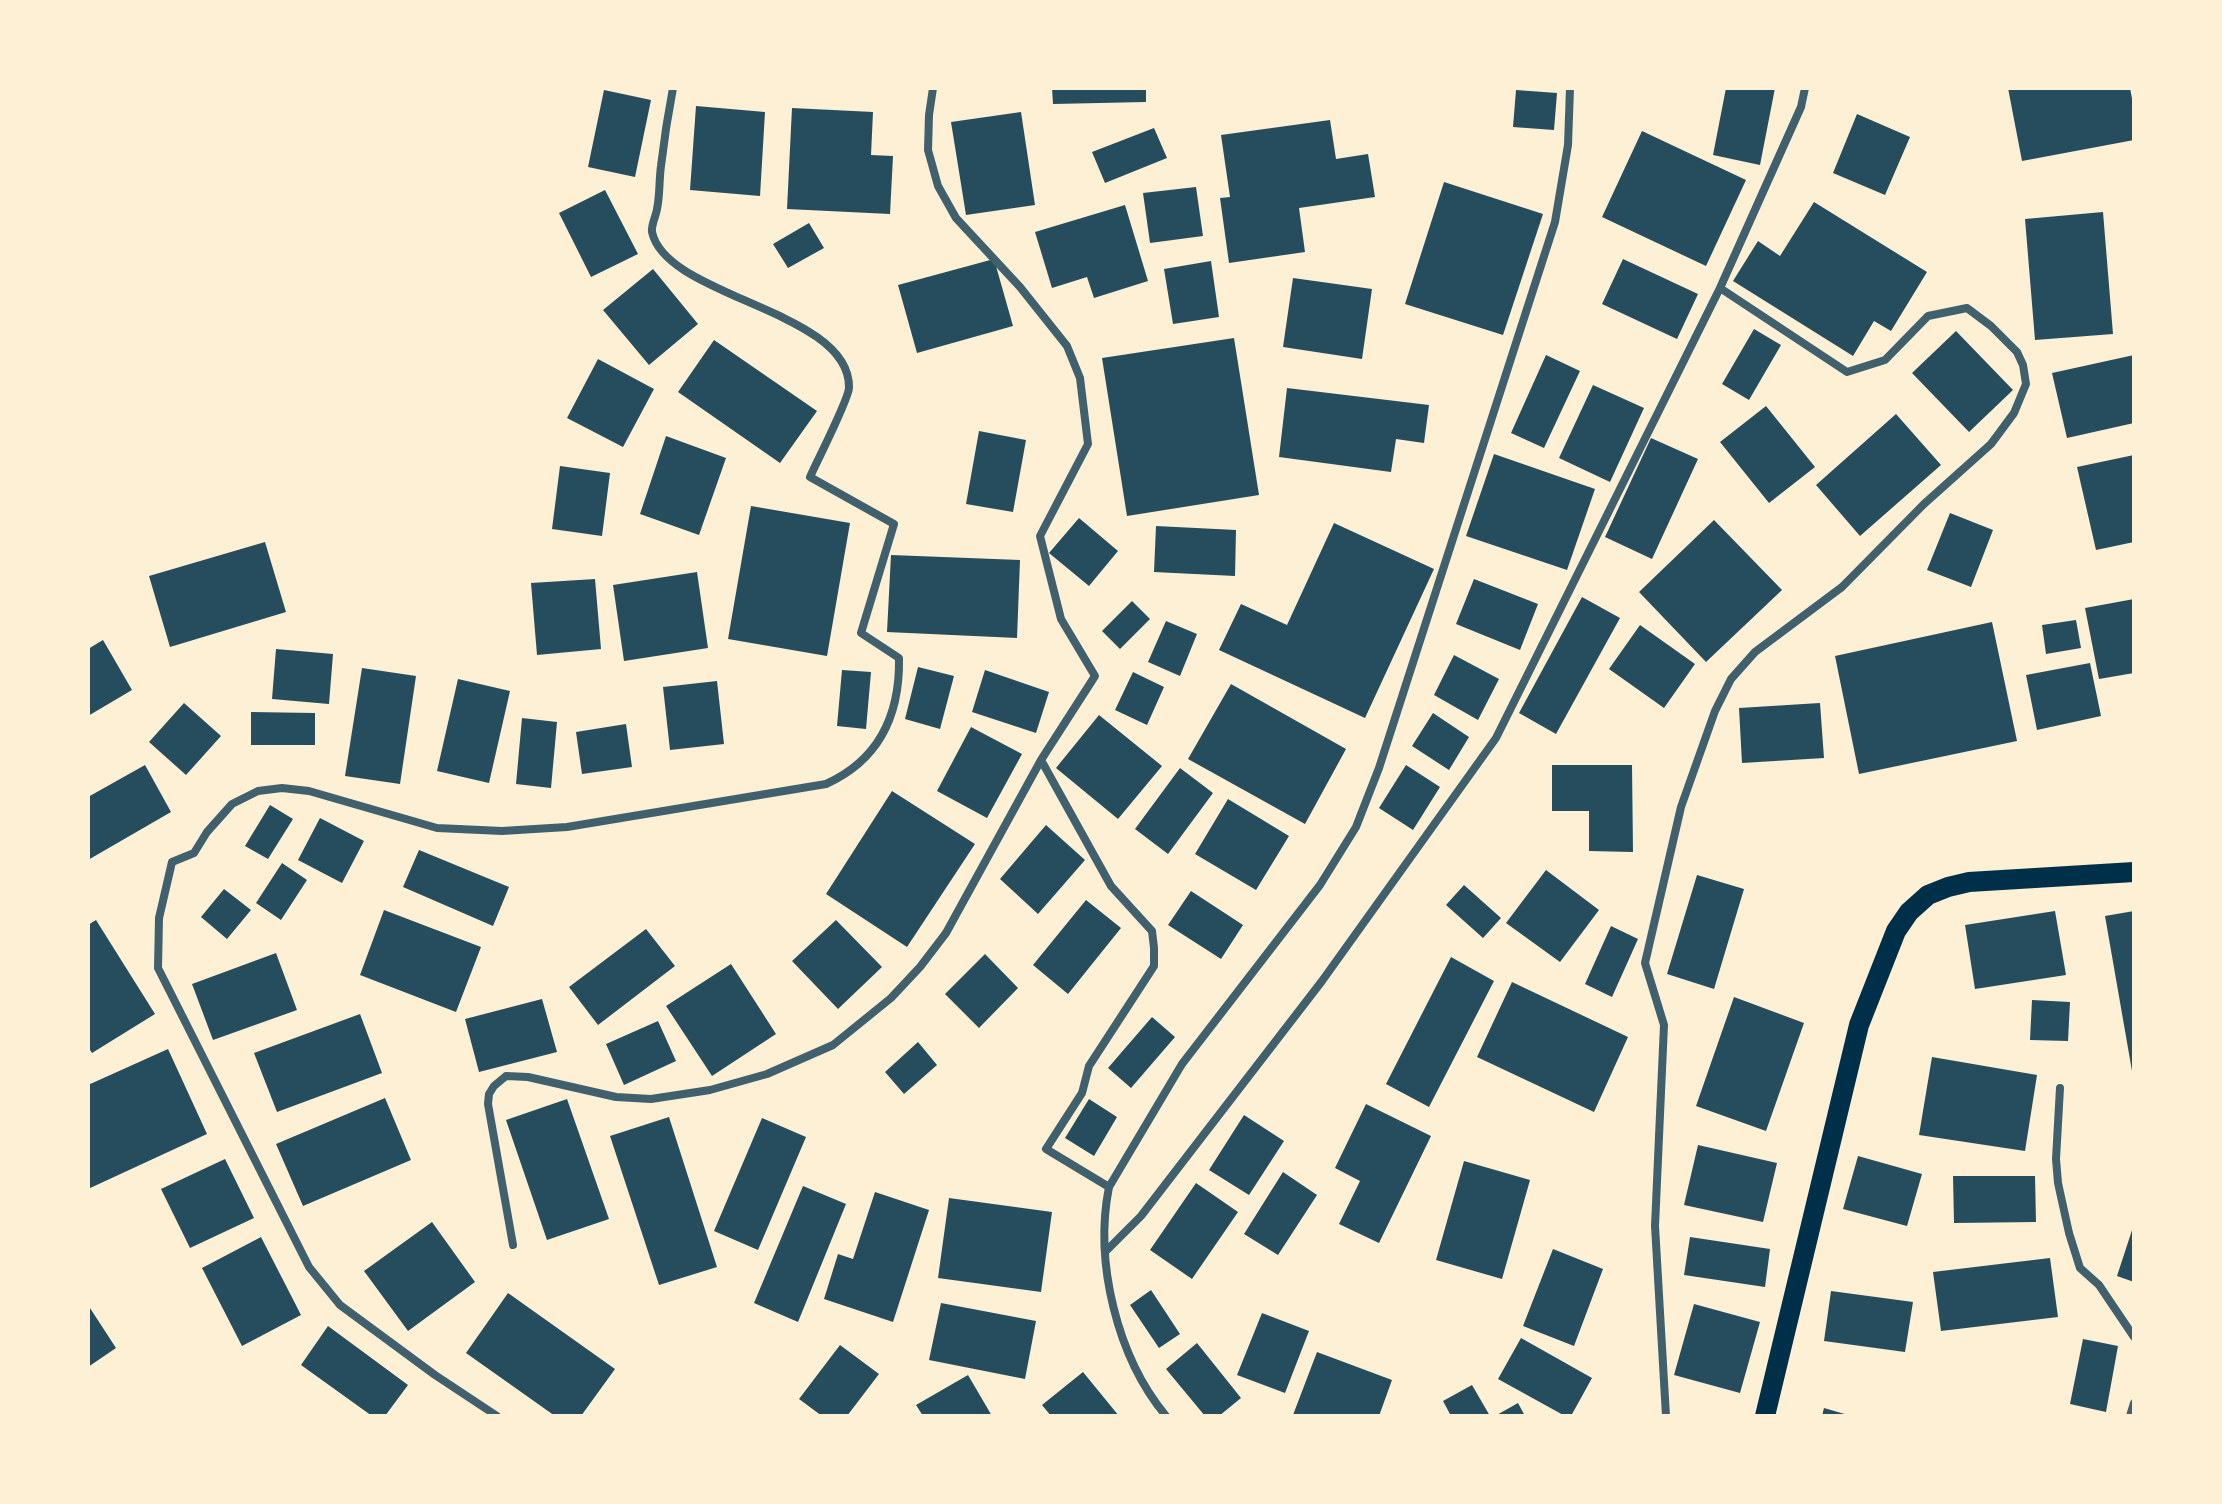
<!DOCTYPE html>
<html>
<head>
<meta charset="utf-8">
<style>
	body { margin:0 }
	#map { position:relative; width:2222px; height:1504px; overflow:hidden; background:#fdf0d5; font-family:"Fira Sans",sans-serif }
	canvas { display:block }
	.frame { position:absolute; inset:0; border:90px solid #fdf0d5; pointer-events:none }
</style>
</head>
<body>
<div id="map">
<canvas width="2222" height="1504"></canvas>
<div class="frame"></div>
</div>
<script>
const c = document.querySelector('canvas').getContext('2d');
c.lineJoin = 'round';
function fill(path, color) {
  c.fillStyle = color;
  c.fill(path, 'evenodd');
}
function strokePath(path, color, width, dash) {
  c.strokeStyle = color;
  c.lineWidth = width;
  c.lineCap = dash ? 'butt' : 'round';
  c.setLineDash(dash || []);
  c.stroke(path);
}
fill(new Path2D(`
	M1052,88H1146V102L1053,104Z
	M1726,88H1775L1760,165L1713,155Z
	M2008,88H2130L2134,109V140L2022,161Z
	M604,90L651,100L635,177L588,167Z
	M1516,90L1557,93L1554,130L1513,127Z
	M696,106L765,112L760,196L690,190Z
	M792,108L873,112L871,155L893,156L890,214L787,209Z
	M1021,112L1035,205L966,215L951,122Z
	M1857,114L1910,137L1885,195L1833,173Z
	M1330,120L1336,159L1368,154L1375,197L1299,208L1305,252L1229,263L1220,198L1230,197L1221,135Z
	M1154,128L1167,158L1105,183L1092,152Z
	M1642,131L1746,180L1706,266L1602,217Z
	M1444,182L1543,214L1503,335L1405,304Z
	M1196,187L1203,236L1150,243L1143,193Z
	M605,190L638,254L591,277L559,213Z
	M1814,202L1927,272L1891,331L1874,321L1853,356L1733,281L1758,241L1780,256Z
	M1125,205L1148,281L1094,298L1087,277L1052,288L1035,232Z
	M2103,212L2113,334L2035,340L2025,219Z
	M809,223L824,248L788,268L773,244Z
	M994,259L1013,326L917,353L898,285Z
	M1623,259L1698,294L1677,339L1602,304Z
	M1211,261L1219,317L1173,324L1164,269Z
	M653,269L698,324L649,365L603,310Z
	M1293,278L1372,289L1362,359L1283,347Z
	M1754,329L1781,345L1749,400L1722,384Z
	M1956,331L2013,390L1969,432L1912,373Z
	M1234,338L1259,495L1127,516L1102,358Z
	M714,340L817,411L780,463L678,392Z
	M1546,355L1580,371L1544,448L1511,433Z
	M2134,355V423L2067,438L2052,373Z
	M598,359L654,389L623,447L567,418Z
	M1593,385L1644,408L1610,482L1559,458Z
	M1287,388L1429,405L1424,443L1396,439L1391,472L1279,457Z
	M1766,406L1815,467L1769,503L1720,442Z
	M1896,414L1941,465L1860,536L1816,485Z
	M979,431L1026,440L1013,512L966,504Z
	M666,436L726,458L699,535L640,514Z
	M1651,438L1698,459L1652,559L1605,537Z
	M1494,454L1595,489L1567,570L1466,536Z
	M2134,455V542L2096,550L2077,467Z
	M560,466L610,473L602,536L552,529Z
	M751,506L850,523L827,656L728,639Z
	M1950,513L1993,530L1971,587L1927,570Z
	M1079,518L1118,551L1089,586L1049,553Z
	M1714,520L1782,590L1706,662L1639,592Z
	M1334,523L1434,569L1365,718L1219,650L1241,604L1287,625Z
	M1156,526L1236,530L1235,576L1154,572Z
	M265,542L286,612L170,647L149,576Z
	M891,555L1020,560L1017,638L887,632Z
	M697,572L708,648L624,661L613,585Z
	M595,579L601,649L537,655L531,583Z
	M1474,579L1538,604L1520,650L1456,624Z
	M1582,597L1620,618L1556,734L1519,713Z
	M2134,599V673L2099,679L2085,608Z
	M1132,601L1150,619L1120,649L1102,631Z
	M2076,620L2081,648L2046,654L2042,625Z
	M1166,621L1197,634L1180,676L1148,662Z
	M1992,622L2017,741L1859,774L1835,656Z
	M1640,625L1695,664L1664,708L1609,669Z
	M103,640L132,690L88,716V649Z
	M276,649L333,654L329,704L272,699Z
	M1454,655L1499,679L1478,720L1434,695Z
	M2090,663L2101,716L2037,730L2026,675Z
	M918,667L954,676L940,729L905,719Z
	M362,668L416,676L400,784L345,776Z
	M842,670L871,672L866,729L837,726Z
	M985,670L1049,692L1036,733L972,712Z
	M1133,672L1164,687L1147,725L1115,710Z
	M458,679L510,691L489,783L437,771Z
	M717,681L724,744L670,750L663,687Z
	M1231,684L1346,749L1305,824L1188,759Z
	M184,703L221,736L186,775L149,742Z
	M1820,703L1824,758L1742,763L1739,708Z
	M251,712L315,713V745H251Z
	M1433,713L1469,737L1449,770L1412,746Z
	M1099,715L1162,766L1118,819L1056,768Z
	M522,718L557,722L551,788L516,784Z
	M626,724L632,767L582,774L576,732Z
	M971,727L1022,754L987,818L937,791Z
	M145,765L171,812L88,860V797Z
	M1406,765L1440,787L1413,830L1379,808Z
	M1552,765H1632L1633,852L1589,851V811H1552Z
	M1180,768L1213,793L1168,854L1135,829Z
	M892,791L975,844L907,947L826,894Z
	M1228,799L1289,836L1256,890L1195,854Z
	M270,805L293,819L268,859L245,846Z
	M320,818L364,841L342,883L298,860Z
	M1046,825L1085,860L1038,914L1000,879Z
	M419,850L509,887L493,926L403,887Z
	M282,863L307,880L281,920L256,903Z
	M1546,870L1599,910L1560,962L1506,923Z
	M1697,875L1744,889L1714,989L1667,974Z
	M1464,885L1501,918L1483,938L1446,905Z
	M224,889L251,910L227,939L201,917Z
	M1191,891L1243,925L1221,959L1168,925Z
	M1086,900L1121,928L1068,994L1033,965Z
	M384,910L481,947L456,1012L360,975Z
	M2055,911L2066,975L1975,989L1965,925Z
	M2134,911V1071H2132L2105,916Z
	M96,920L155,1014L92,1053L88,1047V925Z
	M836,920L882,967L838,1009L792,961Z
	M1611,926L1638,939L1612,997L1585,984Z
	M646,929L675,966L598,1025L569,987Z
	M276,953L297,1010L213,1040L192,984Z
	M985,954L1018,988L979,1028L945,994Z
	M1451,957L1494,981L1429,1107L1386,1084Z
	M731,964L776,1034L712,1076L666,1006Z
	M1512,982L1628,1037L1594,1112L1477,1057Z
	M1734,997L1804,1023L1766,1131L1696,1106Z
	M542,999L557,1052L479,1072L465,1019Z
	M2032,1000L2070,1002L2068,1041L2030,1040Z
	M360,1014L382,1073L277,1112L254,1053Z
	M1152,1017L1175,1037L1131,1088L1108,1068Z
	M658,1021L676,1061L624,1085L606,1044Z
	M918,1042L937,1065L904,1094L885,1072Z
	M168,1049L207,1134L88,1189V1085Z
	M1932,1057L2037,1075L2025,1151L1919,1135Z
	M385,1098L411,1160L303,1206L276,1144Z
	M567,1099L609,1219L547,1240L506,1120Z
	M1089,1099L1117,1117L1094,1156L1065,1138Z
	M1366,1104L1431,1136L1379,1243L1339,1224L1360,1181L1335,1168Z
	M1244,1115L1284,1141L1249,1195L1209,1170Z
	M669,1117L717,1267L659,1285L610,1136Z
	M762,1118L806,1137L758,1250L714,1231Z
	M1698,1145L1777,1163L1763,1222L1684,1205Z
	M1858,1156L1922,1174L1907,1226L1843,1209Z
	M225,1159L254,1218L190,1248L161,1189Z
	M1464,1161L1530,1180L1502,1279L1436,1260Z
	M1283,1172L1317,1195L1278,1255L1244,1234Z
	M1953,1176H2035L2036,1222L1954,1223Z
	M1196,1183L1238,1212L1192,1279L1150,1250Z
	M803,1186L846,1204L798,1322L754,1303Z
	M875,1192L929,1210L893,1322L824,1299L838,1254L853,1259Z
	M949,1198L1052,1212L1041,1292L938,1278Z
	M432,1222L475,1282L408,1331L364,1271Z
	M2134,1224V1282L2117,1276Z
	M261,1237L301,1315L242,1346L202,1268Z
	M1690,1237L1770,1249L1765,1287L1684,1275Z
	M1553,1249L1603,1269L1574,1346L1523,1326Z
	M2050,1258L2058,1317L1941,1331L1933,1272Z
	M1151,1290L1180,1334L1159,1348L1130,1305Z
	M1831,1291L1913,1302L1905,1352L1824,1341Z
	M508,1293L615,1369L581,1416H555L466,1353Z
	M941,1303L1036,1321L1025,1379L929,1360Z
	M1694,1304L1760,1322L1740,1393L1674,1375Z
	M88,1305L116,1348L88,1367Z
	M1262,1313L1309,1331L1285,1393L1237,1375Z
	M328,1326L408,1385L385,1416H372L301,1365Z
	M1521,1338L1592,1378L1571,1416H1565L1498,1379Z
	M2083,1339L2118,1346L2106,1412L2070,1404Z
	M1197,1343L1241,1398L1219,1416H1205L1166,1369Z
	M840,1345L879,1374L847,1416H822L799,1399Z
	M1317,1352L1392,1380L1379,1416L1293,1415Z
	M1083,1372L1119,1416H1051L1042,1405Z
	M968,1375L992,1416H923L916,1405Z
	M1472,1385L1490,1416H1451L1443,1401Z
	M1518,1403L1525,1416H1495Z
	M1824,1408L1848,1415V1416H1822Z`), '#264d5e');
strokePath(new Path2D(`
	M933,88L929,115L928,150L938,186L956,218L1020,287L1067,346L1080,378L1088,444L1040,536L1061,619L1095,676L1041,760L1111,886L1152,931L1154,948V966L1089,1066L1082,1093L1046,1149L1109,1187
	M2060,1088L2056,1159L2058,1183L2069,1233L2080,1268L2099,1285L2134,1337
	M513,1245L488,1104L489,1094L494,1086L506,1076L528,1077L616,1097L651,1099L710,1090L767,1074L833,1045L891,998L920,967L946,933L1041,760
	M1106,1251L1141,1216L1322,981L1496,738L1720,288L1801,107L1805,88
	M497,1416L435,1375L340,1305L309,1267L158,968L159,918L172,862L194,853L207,832L232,804L258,791L282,788L309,791L437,828L502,831L567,827L826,784C879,760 900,715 899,658L861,633L894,524L810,477C817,461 848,401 849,388C851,310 666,298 652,232C651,225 656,216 657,209C660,195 659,180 661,166C664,140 668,114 673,88
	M1166,1416C1117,1357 1094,1262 1109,1187L1182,1064L1320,885L1356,827L1379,768L1555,222L1568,145L1570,88
	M1666,1416L1655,1226L1664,1025L1645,963L1681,807L1715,711L1731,679L1755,652L1842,587L1924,504L1991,444L2014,413L2026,384L2023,365L2017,352L1991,326L1967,308L1928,316L1885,360L1847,372L1720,288
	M2130,1416L2134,1403`), '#3f606c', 8);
strokePath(new Path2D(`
	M1765,1416L1859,1025L1896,931L1909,912L1928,895L1948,887L1969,882L2134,872`), '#003049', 20);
</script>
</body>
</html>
